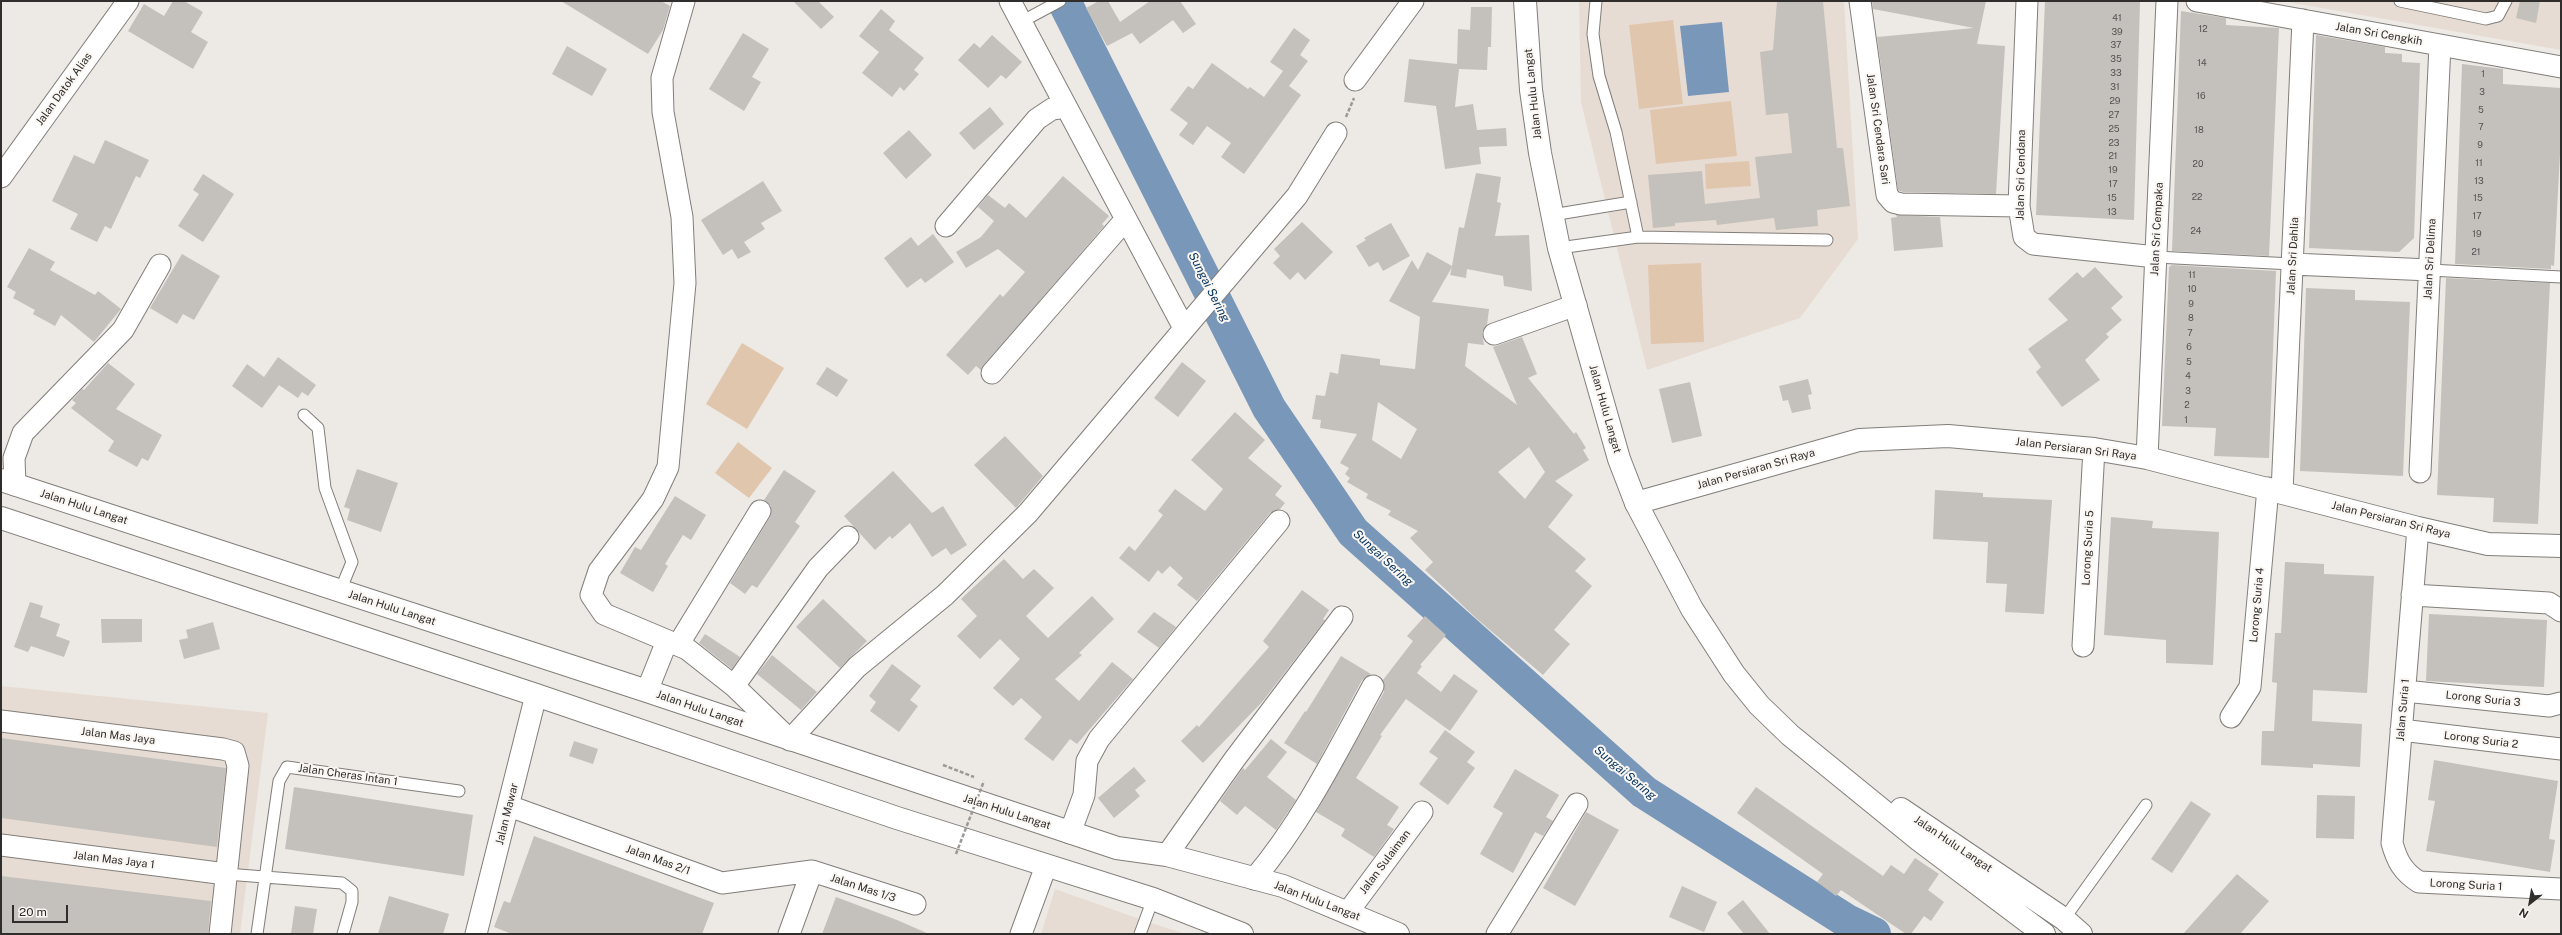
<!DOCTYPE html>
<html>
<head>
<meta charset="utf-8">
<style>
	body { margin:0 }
	#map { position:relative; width:2562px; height:935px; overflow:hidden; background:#ede9e5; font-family:"Public Sans",sans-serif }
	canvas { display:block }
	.frame { position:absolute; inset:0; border:2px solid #302e2d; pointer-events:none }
	.north { position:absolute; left:2510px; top:883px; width:40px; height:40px; -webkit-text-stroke:3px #faf6f2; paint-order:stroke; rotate:211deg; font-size:11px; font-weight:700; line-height:16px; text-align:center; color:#302e2d }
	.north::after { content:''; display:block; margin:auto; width:14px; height:18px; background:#302e2d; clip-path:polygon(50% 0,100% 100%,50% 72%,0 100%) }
	.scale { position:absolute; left:12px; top:905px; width:56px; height:18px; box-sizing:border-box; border:2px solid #302e2d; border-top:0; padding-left:5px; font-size:12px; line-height:14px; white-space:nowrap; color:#302e2d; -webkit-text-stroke:3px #faf6f2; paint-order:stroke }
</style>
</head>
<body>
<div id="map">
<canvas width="2562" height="935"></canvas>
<div class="frame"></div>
<div class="north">N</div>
<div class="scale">20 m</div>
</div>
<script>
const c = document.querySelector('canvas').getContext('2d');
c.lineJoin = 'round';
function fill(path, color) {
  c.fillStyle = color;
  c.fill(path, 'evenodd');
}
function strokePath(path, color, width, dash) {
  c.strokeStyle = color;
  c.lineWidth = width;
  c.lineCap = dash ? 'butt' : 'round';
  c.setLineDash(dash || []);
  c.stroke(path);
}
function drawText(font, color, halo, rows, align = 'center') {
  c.font = font + ' "Public Sans",sans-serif';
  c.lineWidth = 4;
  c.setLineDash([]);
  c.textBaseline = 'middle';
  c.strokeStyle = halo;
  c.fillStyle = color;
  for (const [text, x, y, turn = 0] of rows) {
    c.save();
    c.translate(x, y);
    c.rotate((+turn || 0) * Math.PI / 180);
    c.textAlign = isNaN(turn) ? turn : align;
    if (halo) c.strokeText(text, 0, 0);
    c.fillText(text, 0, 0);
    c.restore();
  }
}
fill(new Path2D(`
	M1579,1H1844L1858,239L1800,318L1647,370L1581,102Z
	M2282,1H2561V50Z
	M1,686L268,713L240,934H1Z
	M1055,889L1145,921L1186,934H1041Z`), '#e7dcd3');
fill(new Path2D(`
	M1673,20L1683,104L1639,109L1629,25Z
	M1731,101L1737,156L1656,164L1650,110Z
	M1749,161L1751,186L1706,189L1705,164Z
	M1701,263L1704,342L1651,344L1648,265Z
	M742,343L784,368L747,429L706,404Z
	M738,442L772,468L749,498L715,473Z`), '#e1c6ae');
fill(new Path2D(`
	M1722,22L1729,92L1688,96L1680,26Z`), '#7997b8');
strokePath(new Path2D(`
	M1064,1L1269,408L1353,532L1644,792L1847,921L1874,934`), '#7997b8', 34);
fill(new Path2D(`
	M173,1H184L203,12L191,32L208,42L193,69L128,31L144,4L164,16Z
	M561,1H661L670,6L663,30L648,54Z
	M793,1H818L834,17L821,29Z
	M1099,1H1108L1120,22L1150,1H1180L1196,24L1183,33L1173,20L1140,44L1132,33L1107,46L1086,8Z
	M1777,1H1823L1837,148H1843L1850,206L1817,210L1818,226L1776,230L1774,218L1717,225L1716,220L1675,223V226L1653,228L1648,175L1702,171L1705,204L1760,198L1755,157L1792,153L1788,113L1766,115L1760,52L1773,50Z
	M1872,1H1986L1977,44L2005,46L1996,194L1903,192L1898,190L1877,37L1974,28L1873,9Z
	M2045,1H2140L2134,220L2036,215Z
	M2520,1H2540L2536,23L2516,18Z
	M1471,7H1492L1491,47H1488L1487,70L1459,69L1455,107L1473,104L1477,130L1506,128L1507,146L1479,147L1481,164L1445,169L1436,106L1404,102L1409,59L1457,64L1458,29L1470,30Z
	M881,9L895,21L889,30L924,58L914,70L919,74L904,91L900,87L892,97L862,73L879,52L859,36Z
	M2181,11L2226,18V25L2279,28L2269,256L2172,251Z
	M1294,28L1310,40L1300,55L1308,61L1289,86L1301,95L1244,174L1221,157L1231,143L1207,126L1193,145L1179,135L1188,123L1170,110L1188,86L1193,89L1212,63L1248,89L1250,87L1264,97L1283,71L1270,62Z
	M743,33L769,49L752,77L761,82L744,111L709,89Z
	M992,35L1022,62L1006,79L1001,75L988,88L958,60L974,43L980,48Z
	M2316,35L2385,47V53L2402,54V62L2420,63L2414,238L2399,252L2309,248Z
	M567,46L607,69L592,96L552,74Z
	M2462,64L2503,69V84L2561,88V135L2554,266L2551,265V269L2455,264Z
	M990,107L1004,124L974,150L959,133Z
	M909,130L932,155L906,179L883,153Z
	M105,140L149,160L140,178L136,176L111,229L105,226L97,242L70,229L78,214L52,201L74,155L94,164Z
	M1476,173L1501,177L1497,202L1501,203L1495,236L1529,235L1532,291L1504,286L1503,276L1467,269L1466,278L1450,275L1452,267L1432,302L1489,309L1487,325L1482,332L1484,345L1468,343L1465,366L1517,405L1493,347L1522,337L1537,374L1528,378L1574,434L1576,432L1586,448L1583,450L1589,460L1555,481L1573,495L1548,527L1586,559L1575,571L1592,586L1554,630L1570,644L1543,675L1477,619L1425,570L1433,562L1410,538L1418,531L1388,515L1391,511L1366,498L1368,494L1347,482L1350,478L1345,474L1349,468L1340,463L1357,434L1320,428L1321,420L1312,419L1316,395L1325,396L1330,372L1338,374L1341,354L1380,359V365L1415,369L1420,317L1389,301L1412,260L1418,270L1427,252L1452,266L1459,227L1464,228ZM1378,402L1417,429L1401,459L1372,440ZM1529,447L1545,472L1525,499L1498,472Z
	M203,174L234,194L203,242L178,226L199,194L193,190Z
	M1063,176L1109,216L1102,224L1104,226L981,370L976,366L968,375L946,355L1000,294L1003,297L1025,272L998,249L966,268L956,252L981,237L994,221L978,207L988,195L1005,208L1009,203L1026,218Z
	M763,181L782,211L761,223L765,229L744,242L751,252L738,259L732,249L723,255L701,220Z
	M1896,215L1940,217L1943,247L1894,251L1891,218L1897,217Z
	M1302,222L1333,252L1305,280L1298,272L1290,280L1273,263L1280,256L1274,249Z
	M1391,223L1410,256L1383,271L1378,262L1369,267L1356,246L1366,240L1364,238Z
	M933,234L954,262L925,283L921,278L907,288L884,258L911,237L918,246Z
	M29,248L55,262L50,270L95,295L98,291L121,309L94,342L61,315L55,326L33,314L35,310L13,298L16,292L7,287Z
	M182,254L220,276L194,320L183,314L177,324L150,308Z
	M2172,265L2276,271L2269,458L2214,456L2216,428L2162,426L2169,267Z
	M2095,267L2123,297L2111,308L2122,320L2106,334L2109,337L2085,360L2100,380L2062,407L2036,372L2041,367L2028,349L2068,320L2048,299L2077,272L2083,278Z
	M2446,278L2550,283L2538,524L2493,522L2494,498L2437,495Z
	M2306,288L2355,290V300L2410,302L2403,476L2300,471Z
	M278,357L316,385L308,396L302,392L298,398L279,385L262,408L232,386L247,364L264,377Z
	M1182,362L1206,381L1178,417L1154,398Z
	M108,363L135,384L116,409L162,435L148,461L142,458L137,467L108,451L114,441L71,408L76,403L72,400L76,396L82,389L84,390Z
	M827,367L848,380L837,397L816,384Z
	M1808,379L1812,394L1808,395L1811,409L1792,413L1788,400L1783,401L1779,386Z
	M1690,382L1702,436L1672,443L1659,389Z
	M1235,412L1265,440L1248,458L1282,486L1275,495L1285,503L1280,509L1270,513L1197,601L1177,585L1183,578L1170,566L1162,574L1158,570L1149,582L1119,558L1129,546L1135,551L1163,515L1158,511L1175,489L1205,511L1223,489L1191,460Z
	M1005,436L1043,476L1016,508L974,465Z
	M357,469L398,483L381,532L347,520L350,509L344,507Z
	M784,470L816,491L795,522L800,526L757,588L752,585L745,594L730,583L770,517L771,506L764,500Z
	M893,471L932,513L943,506L967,545L951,555L946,548L932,557L910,523L892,539L890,536L875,550L844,516Z
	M1935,490L1983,493V497L2052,500L2044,614L2005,612L2007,584L1986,583L1988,542L1933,539Z
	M675,496L706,515L691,540L683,535L665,564L668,566L653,592L620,573L635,547L641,550Z
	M2111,517L2153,521L2152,528L2219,532L2213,665L2166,663V640L2104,635Z
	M1004,559L1023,579L1034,569L1054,588L1026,616L1048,638L1092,596L1114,619L1079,653L1082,655L1055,679L1079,701L1112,662L1133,679L1077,744L1070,739L1053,761L1024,739L1042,717L1021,698L1013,706L993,688L1020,659L1000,639L980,659L957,636L977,616L961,599Z
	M2285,562L2324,564V574L2374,576L2367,693L2313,690L2312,721L2362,724L2360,767L2313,764V768L2261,765L2262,731H2274L2277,683L2272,682L2275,633H2281Z
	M1302,590L1329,610L1323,619L1325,620L1263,701L1203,763L1181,741L1197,725L1199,727L1269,647L1263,641Z
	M823,599L867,641L840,668L796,627Z
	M30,602L43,606L40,617L60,624L56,636L70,641L64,657L31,646L28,652L14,647Z
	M1154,612L1176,627L1159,648L1137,632Z
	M2429,614L2547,620L2544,687L2426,681Z
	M1425,616L1446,635L1420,665L1422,666L1417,673L1441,692L1454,674L1478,691L1450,731L1406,699L1380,735L1382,736L1356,778L1399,807L1387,825L1394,829L1374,857L1341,836L1345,829L1316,812L1384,692L1383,680L1413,641L1407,636Z
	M101,619H142V642L102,643Z
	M213,622L220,649L184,659L179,640L188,638L186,630Z
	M705,634L740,657L732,669L699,643Z
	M772,655L817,692L801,710L757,674Z
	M1341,656L1371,674L1362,680L1317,764L1284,743L1305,711L1306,712Z
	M892,664L921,686L910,700L918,706L899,732L870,711L876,702L869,696Z
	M1445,730L1475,752L1467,762L1475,768L1448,805L1419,784L1438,758L1429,752Z
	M1,738L226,768L217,847L1,818Z
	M1271,739L1287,752L1267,777L1296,800L1276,830L1245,806L1237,815L1220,801L1243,768L1245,770Z
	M574,741L598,749L593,764L569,756Z
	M2434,760L2558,781L2549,839L2555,840L2550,872L2426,851L2435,801L2428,800Z
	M1134,767L1146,781L1135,790L1140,796L1114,818L1098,798Z
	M1515,769L1559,795L1546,817L1553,821L1543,836L1535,832L1513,873L1480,854L1503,813L1493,807Z
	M294,787L473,815L464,876L285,849Z
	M1756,787L1883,876L1891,865L1904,874L1915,858L1939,874L1928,890L1944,902L1931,921L1924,916L1911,934H1906L1841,890L1836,896L1817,882L1823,874L1737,813Z
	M2317,795L2355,796L2354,839L2316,838Z
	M2191,801L2211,814L2172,873L2151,859Z
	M1586,812L1619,830L1575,906L1543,888Z
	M534,836L714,903L702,934H512L494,927L504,901L510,903Z
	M2237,874L2269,901L2240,934H2183Z
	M1,876L211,901L208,934H1Z
	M1682,886L1717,902L1704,932L1669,917Z
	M389,896L449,914L443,934H378Z
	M836,897L897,920L929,934H822Z
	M1743,900L1770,934H1744L1727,913Z
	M295,906L317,909L313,934H291Z`), '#c4c0bc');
const service = new Path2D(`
	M1596,1L1593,34L1599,76L1616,132L1638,237
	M2400,1L2486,19L2498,16L2506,1
	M1021,22L1060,1
	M1552,215L1631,202
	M1559,248L1638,237L1827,240
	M2156,257L2292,264
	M2430,270L2561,277
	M304,415L318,428L325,488L352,562L340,591
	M226,874L342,883L352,891V902L343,934
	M2064,919L2146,805
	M257,934L279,781L287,767L459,791
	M1140,934L1153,899`);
const minor = new Path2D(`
	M684,1L662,78L663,112L682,217L685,283L668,467L653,499L599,571L591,595L604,614L687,649L734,686L790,740L857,667L945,595L1028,513L1297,196L1336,133
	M1010,1L1184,328
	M1860,1L1887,195L1893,202L1901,204L2019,206
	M2027,1L2019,206L2024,237L2033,244L2156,257
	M2197,1L2561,67
	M1355,80L1413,1
	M1,177L128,1
	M946,226L1037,119L1052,109L1066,107
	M2292,264L2430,270
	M1494,334L1576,305
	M992,373L1126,219
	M2147,458L2167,1
	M2420,472L2440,45
	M15,485L14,458L23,433L123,330L160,265
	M2282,492L2303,20
	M2418,528L2392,843C2397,861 2403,872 2419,882L2561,889
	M2412,595L2549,603L2561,611
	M678,645L760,511
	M2083,646L2094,449
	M734,686L818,568L848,537
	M647,691L667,641
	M2405,691L2549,706L2561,703
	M2231,717L2250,687L2268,488
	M1,721L223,749L234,752L238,766L220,934
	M2401,730L2561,749
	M509,806L722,883L812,871L915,904
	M1070,833L1084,795L1087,761L1099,739L1279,521
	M1,845L226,874
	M1167,855L1234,760L1342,617
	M1254,879C1303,821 1337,752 1373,686
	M1348,912L1422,812
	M476,934L536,695
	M789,934L812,871
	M1021,934L1046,866
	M1497,934L1577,804`);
const tertiary = new Path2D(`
	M1636,503L1859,440L1948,436L2094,449L2147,458L2418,528L2488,544L2561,546`);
const secondary = new Path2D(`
	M1525,1L1531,90L1540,153L1559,248L1619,459L1636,503L1692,609L1734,674L1759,705L1790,735L1919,840L2044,934
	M1,480L647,691L1117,848L1167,855L1283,886L1398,934
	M1,518L536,695L897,818L1153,899L1242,934
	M1901,809L2064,919L2081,934`);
strokePath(service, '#827e7a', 13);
strokePath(minor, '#827e7a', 23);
strokePath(tertiary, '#827e7a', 24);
strokePath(secondary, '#827e7a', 24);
strokePath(new Path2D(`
	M1346,117L1354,98
	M943,765L974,777`), '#9c9996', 2.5, [4, 2]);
strokePath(service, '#fff', 11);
strokePath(minor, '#fff', 21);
strokePath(tertiary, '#fff', 22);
strokePath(secondary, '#fff', 22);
strokePath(new Path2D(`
	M956,854L984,781`), '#9c9996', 2.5, [4, 2]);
drawText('9px', '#555251', null, [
	["41",2117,18],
	["12",2203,29],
	["39",2117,32],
	["37",2116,45],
	["35",2116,59],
	["14",2202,63],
	["33",2116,73],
	["1",2483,74],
	["31",2115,87],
	["3",2482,92],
	["16",2201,96],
	["29",2115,101],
	["5",2481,110],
	["27",2114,115],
	["7",2481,127],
	["25",2114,129],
	["18",2199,130],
	["23",2114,143],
	["9",2480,145],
	["21",2113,156],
	["11",2479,163],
	["20",2198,164],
	["19",2113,170],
	["13",2479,181],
	["17",2113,184],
	["22",2197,197],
	["15",2112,198],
	["15",2478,198],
	["13",2112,212],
	["17",2477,216],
	["24",2196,231],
	["19",2477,234],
	["21",2476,252],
	["11",2192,275],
	["10",2192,289],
	["9",2191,304],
	["8",2191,318],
	["7",2190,333],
	["6",2189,347],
	["5",2189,362],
	["4",2188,376],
	["3",2188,391],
	["2",2187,405],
	["1",2186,420]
]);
drawText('11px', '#302e2d', '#faf6f2', [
	["Jalan Sri Cengkih",2379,34,10],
	["Jalan Datok Alias",64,89,-54],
	["Jalan Hulu Langat",1533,94,-96],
	["Jalan Sri Cendara Sari",1878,129,82],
	["Jalan Sri Cendana",2021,175,-89],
	["Jalan Sri Cempaka",2157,229,-87],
	["Jalan Sri Dahlia",2293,256,-87],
	["Jalan Sri Delima",2430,259,-87],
	["Jalan Hulu Langat",1605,409,74],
	["Jalan Persiaran Sri Raya",2076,449,7],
	["Jalan Persiaran Sri Raya",1756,469,-16],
	["Jalan Hulu Langat",84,507,18],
	["Jalan Persiaran Sri Raya",2391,520,14],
	["Lorong Suria 5",2088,548,-87],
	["Lorong Suria 4",2257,605,-85],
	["Jalan Hulu Langat",392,608,18],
	["Lorong Suria 3",2483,699,6],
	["Jalan Hulu Langat",700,709,19],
	["Jalan Suria 1",2403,710,-85],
	["Jalan Mas Jaya",118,736,7],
	["Lorong Suria 2",2481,740,7],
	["Jalan Cheras Intan 1",348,775,8],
	["Jalan Hulu Langat",1007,812,18],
	["Jalan Mawar",507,814,-76],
	["Jalan Hulu Langat",1953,844,34],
	["Jalan Mas Jaya 1",114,860,7],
	["Jalan Mas 2/1",658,860,20],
	["Jalan Sulaiman",1385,862,-53],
	["Lorong Suria 1",2466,885,3],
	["Jalan Mas 1/3",863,888,18],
	["Jalan Hulu Langat",1317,901,21]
]);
drawText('italic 12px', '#083662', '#faf6f2', [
	["Sungai Sering",1209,287,63],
	["Sungai Sering",1383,558,43],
	["Sungai Sering",1625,773,40]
]);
</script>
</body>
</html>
